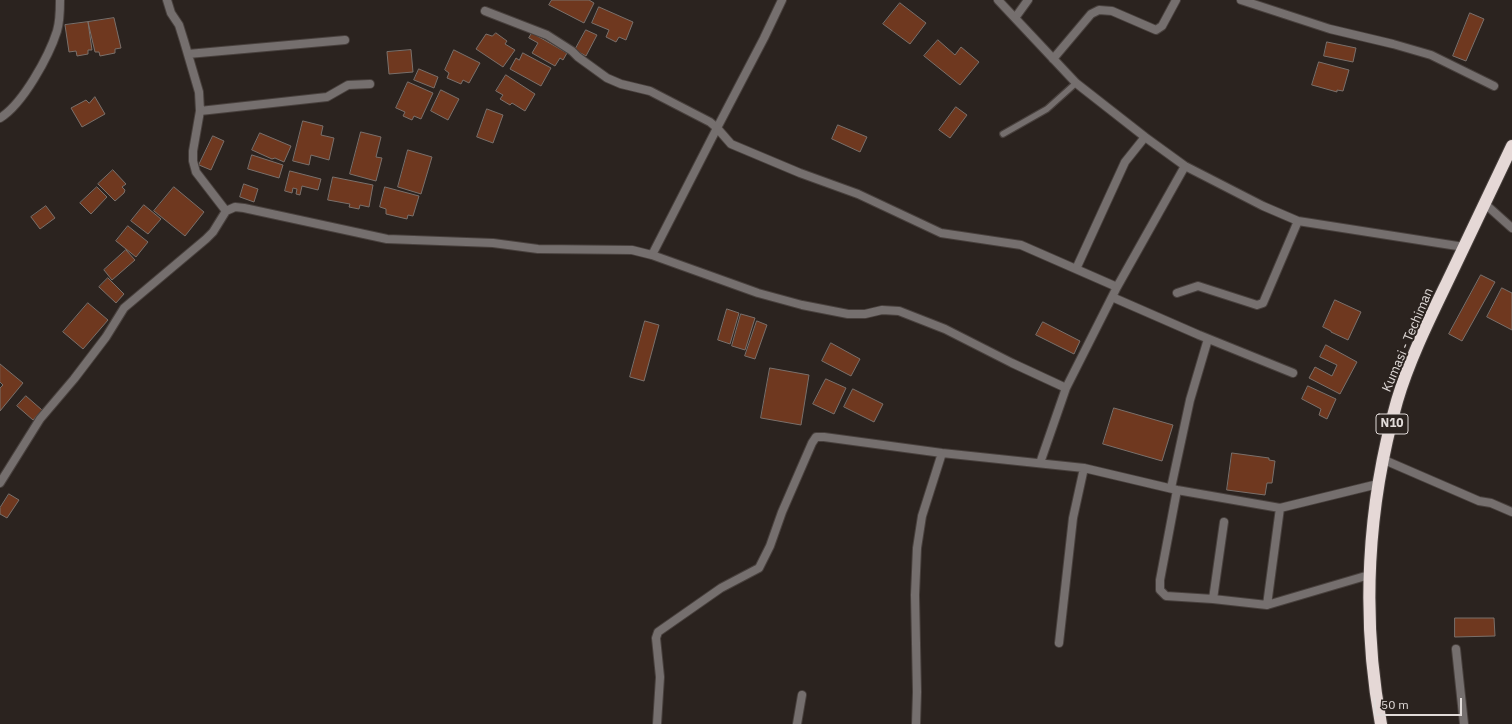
<!DOCTYPE html>
<html>
<head>
<meta charset="utf-8">
<style>
	body { margin:0 }
	#map { position:relative; width:1512px; height:724px; overflow:hidden; background:#2b231f; font-family:"IBM Plex Sans",sans-serif }
	canvas { display:block }
	.scale { position:absolute; left:1374px; top:698px; width:88px; height:18px; box-sizing:border-box; border:2px solid #e1dbd9; border-top:0; padding-left:5px; font-size:12px; line-height:14px; white-space:nowrap; color:#e1dbd9; -webkit-text-stroke:3px #2b231f; paint-order:stroke }
</style>
</head>
<body>
<div id="map">
<canvas width="1512" height="724"></canvas>
<div class="scale">50 m</div>
</div>
<script>
const c = document.querySelector('canvas').getContext('2d');
c.lineJoin = 'round';
function fill(path, color) {
  c.fillStyle = color;
  c.fill(path, 'evenodd');
}
function strokePath(path, color, width, dash) {
  c.strokeStyle = color;
  c.lineWidth = width;
  c.lineCap = dash ? 'butt' : 'round';
  c.setLineDash(dash || []);
  c.stroke(path);
}
function drawText(font, color, halo, rows, align = 'center') {
  c.font = font + ' "IBM Plex Sans",sans-serif';
  c.lineWidth = 4;
  c.setLineDash([]);
  c.textBaseline = 'middle';
  c.strokeStyle = halo;
  c.fillStyle = color;
  for (const [text, x, y, turn = 0] of rows) {
    c.save();
    c.translate(x, y);
    c.rotate((+turn || 0) * Math.PI / 180);
    c.textAlign = isNaN(turn) ? turn : align;
    if (halo) c.strokeText(text, 0, 0);
    c.fillText(text, 0, 0);
    c.restore();
  }
}
const building = new Path2D(`
	M552,0H589L594,3L584,23L549,5Z
	M900,3L926,23L910,44L883,24Z
	M599,7L633,22L626,40L619,37L616,42L606,37L609,30L592,23Z
	M1470,13L1484,19L1466,61L1453,56Z
	M114,18L121,48L115,49V53L100,56L99,52H95L88,22Z
	M88,22L92,50H88V54L77,56L76,51L69,52L65,25Z
	M586,30L597,35L586,56L575,50Z
	M496,33L507,41L505,44L515,50L503,67L476,49L486,34L492,36Z
	M532,33L567,53L563,60L560,58L555,66L532,53L538,43L529,38Z
	M938,40L955,55L961,47L979,62L960,85L924,56Z
	M1327,42L1356,48L1353,62L1324,56Z
	M411,50L413,72L389,74L387,52Z
	M454,50L480,63L469,83L463,80L461,84L447,78L449,73L445,70Z
	M523,53L551,68L541,86L510,69L516,58L519,60Z
	M1319,62L1349,70L1343,91L1337,90V92L1312,85Z
	M419,69L438,77L434,88L414,80Z
	M506,75L535,94L525,111L512,103L510,105L500,99L503,95L496,91Z
	M408,82L433,93L421,119L414,116L412,120L403,116L405,112L396,108Z
	M441,90L459,99L448,120L431,111Z
	M95,97L105,114L82,127L71,108L86,100L89,103Z
	M956,107L967,115L950,138L939,130Z
	M487,109L503,115L493,143L477,137Z
	M303,121L323,126L321,135L334,138L329,160L311,155L309,165L293,161Z
	M838,125L867,137L860,152L832,139Z
	M361,132L381,137L376,157L382,158L376,181L350,174Z
	M260,133L291,146L284,162L275,158L272,159L252,150Z
	M213,136L224,141L211,170L199,165Z
	M408,150L432,157L421,194L398,187Z
	M252,155L283,165L279,178L248,169Z
	M113,170L126,184L122,187L125,190L124,193L115,201L98,184Z
	M290,171L321,179L318,190L302,186L300,195L296,194L297,189L293,188L292,193L285,191Z
	M333,177L373,185L369,207L360,205L359,209L349,207L350,204L328,200Z
	M244,184L258,189L254,202L240,197Z
	M97,187L107,197L91,214L80,203Z
	M174,187L204,212L185,236L154,211Z
	M385,187L419,196L413,216L408,215L407,219L386,214V209L380,207Z
	M144,205L161,219L148,234L131,221Z
	M46,206L55,218L40,229L31,217Z
	M128,226L148,242L136,257L116,241Z
	M126,250L135,260L112,280L104,270Z
	M1481,275L1495,282L1462,341L1449,334Z
	M108,278L124,294L116,303L99,287Z
	M1502,288L1512,293V330L1487,317Z
	M1335,300L1361,312L1348,340L1331,332V331L1323,327Z
	M88,303L108,320L83,349L63,332Z
	M727,309L739,313L730,344L718,340Z
	M741,314L755,318L745,350L732,346Z
	M645,321L659,325L644,381L630,377Z
	M757,321L767,325L755,359L745,356Z
	M1043,322L1080,341L1074,354L1036,335Z
	M831,343L860,359L851,376L822,361Z
	M1326,345L1357,362L1340,394L1309,378L1315,367L1332,376L1337,365L1320,357Z
	M0,364L23,383L0,411V388L3,385L0,382Z
	M770,368L809,375L801,425L761,418Z
	M826,379L846,388L834,414L813,404Z
	M1308,386L1336,399L1327,419L1319,415L1321,409L1302,399Z
	M853,389L883,404L874,422L844,407Z
	M26,396L42,410L33,420L17,406Z
	M1114,408L1173,425L1162,461L1103,444Z
	M1232,453L1269,458V460L1275,461L1272,483H1267L1265,495L1227,490Z
	M9,494L19,500L7,518L0,514V508Z
	M1455,618H1494L1495,636L1455,637Z`);
fill(building, '#6f381f');
strokePath(building, '#7a706b', 1);
const lane = new Path2D(`
	M1003,134L1047,109L1076,83`);
const street = new Path2D(`
	M167,0L171,13L179,25L184,41L199,92L200,111L193,151V161L196,172L226,211
	M998,0L1076,83L1145,137L1185,166L1263,206L1298,221L1464,247
	M1241,0L1330,29L1393,44L1431,55L1494,86
	M485,11L547,35L572,51L578,57L607,78L621,84L650,91L710,122L717,128L764,38L782,0
	M1015,18L1028,0
	M188,54L345,40
	M1053,59L1091,14L1099,10L1112,11L1156,30L1162,26L1176,0
	M200,111L327,97L348,85L370,84
	M0,118C23,104 49,56 57,31C60,21 60,10 60,0
	M1484,203L1512,228
	M652,255L717,128L731,144L800,173L858,194L941,233L1021,245L1117,287
	M1076,269L1125,162L1145,137
	M1177,293L1198,286L1257,305L1263,303L1298,221
	M1112,297L1199,335L1293,373
	M1382,459L1479,501L1491,503L1512,512
	M1040,463L1066,388L1117,287L1185,166
	M0,483L40,419L74,379L106,337L124,308L206,239L213,232L226,211L235,207L244,208L387,239L493,243L538,249L632,250L652,255L758,293L802,305L848,314H865L882,310L899,311L945,329L1012,363L1066,388
	M1171,488L1190,400L1208,339
	M1177,490L1160,580V590L1166,596L1213,599L1267,605L1369,575
	M1213,599L1224,522
	M1267,605L1280,508
	M1059,643L1073,518L1084,468
	M1456,649L1464,724
	M657,724L660,677L656,638L658,632L721,588L759,568L770,546L782,512L812,443L816,437H824L942,453L1084,468L1177,490L1280,508L1378,484
	M797,724L802,695
	M916,724L917,692L915,595L917,548L922,516L942,453`);
const highway = new Path2D(`
	M1381,724C1361,617 1367,506 1397,401C1410,357 1432,314 1452,272C1472,230 1492,188 1512,146`);
strokePath(lane, '#48403d', 8);
strokePath(street, '#48403d', 10);
strokePath(highway, '#48403d', 14);
strokePath(lane, '#756f6e', 5.5);
strokePath(street, '#756f6e', 8);
strokePath(highway, '#e5d8d6', 12);
for (const [x, y, w] of [
	[1392,424,32]
]) {
  const box = new Path2D();
  box.roundRect(x - w / 2, y - 10, w, 20, 3);
  c.fillStyle = '#2b231f';
  c.fill(box);
  strokePath(box, '#e1dbd9', 1);
}
drawText('bold 12px', '#e1dbd9', null, [
	["N10",1392,424]
]);
drawText('13px', '#e1dbd9', '#2b231f', [
	["Kumasi - Techiman",1408,340,-67]
]);
</script>
</body>
</html>
